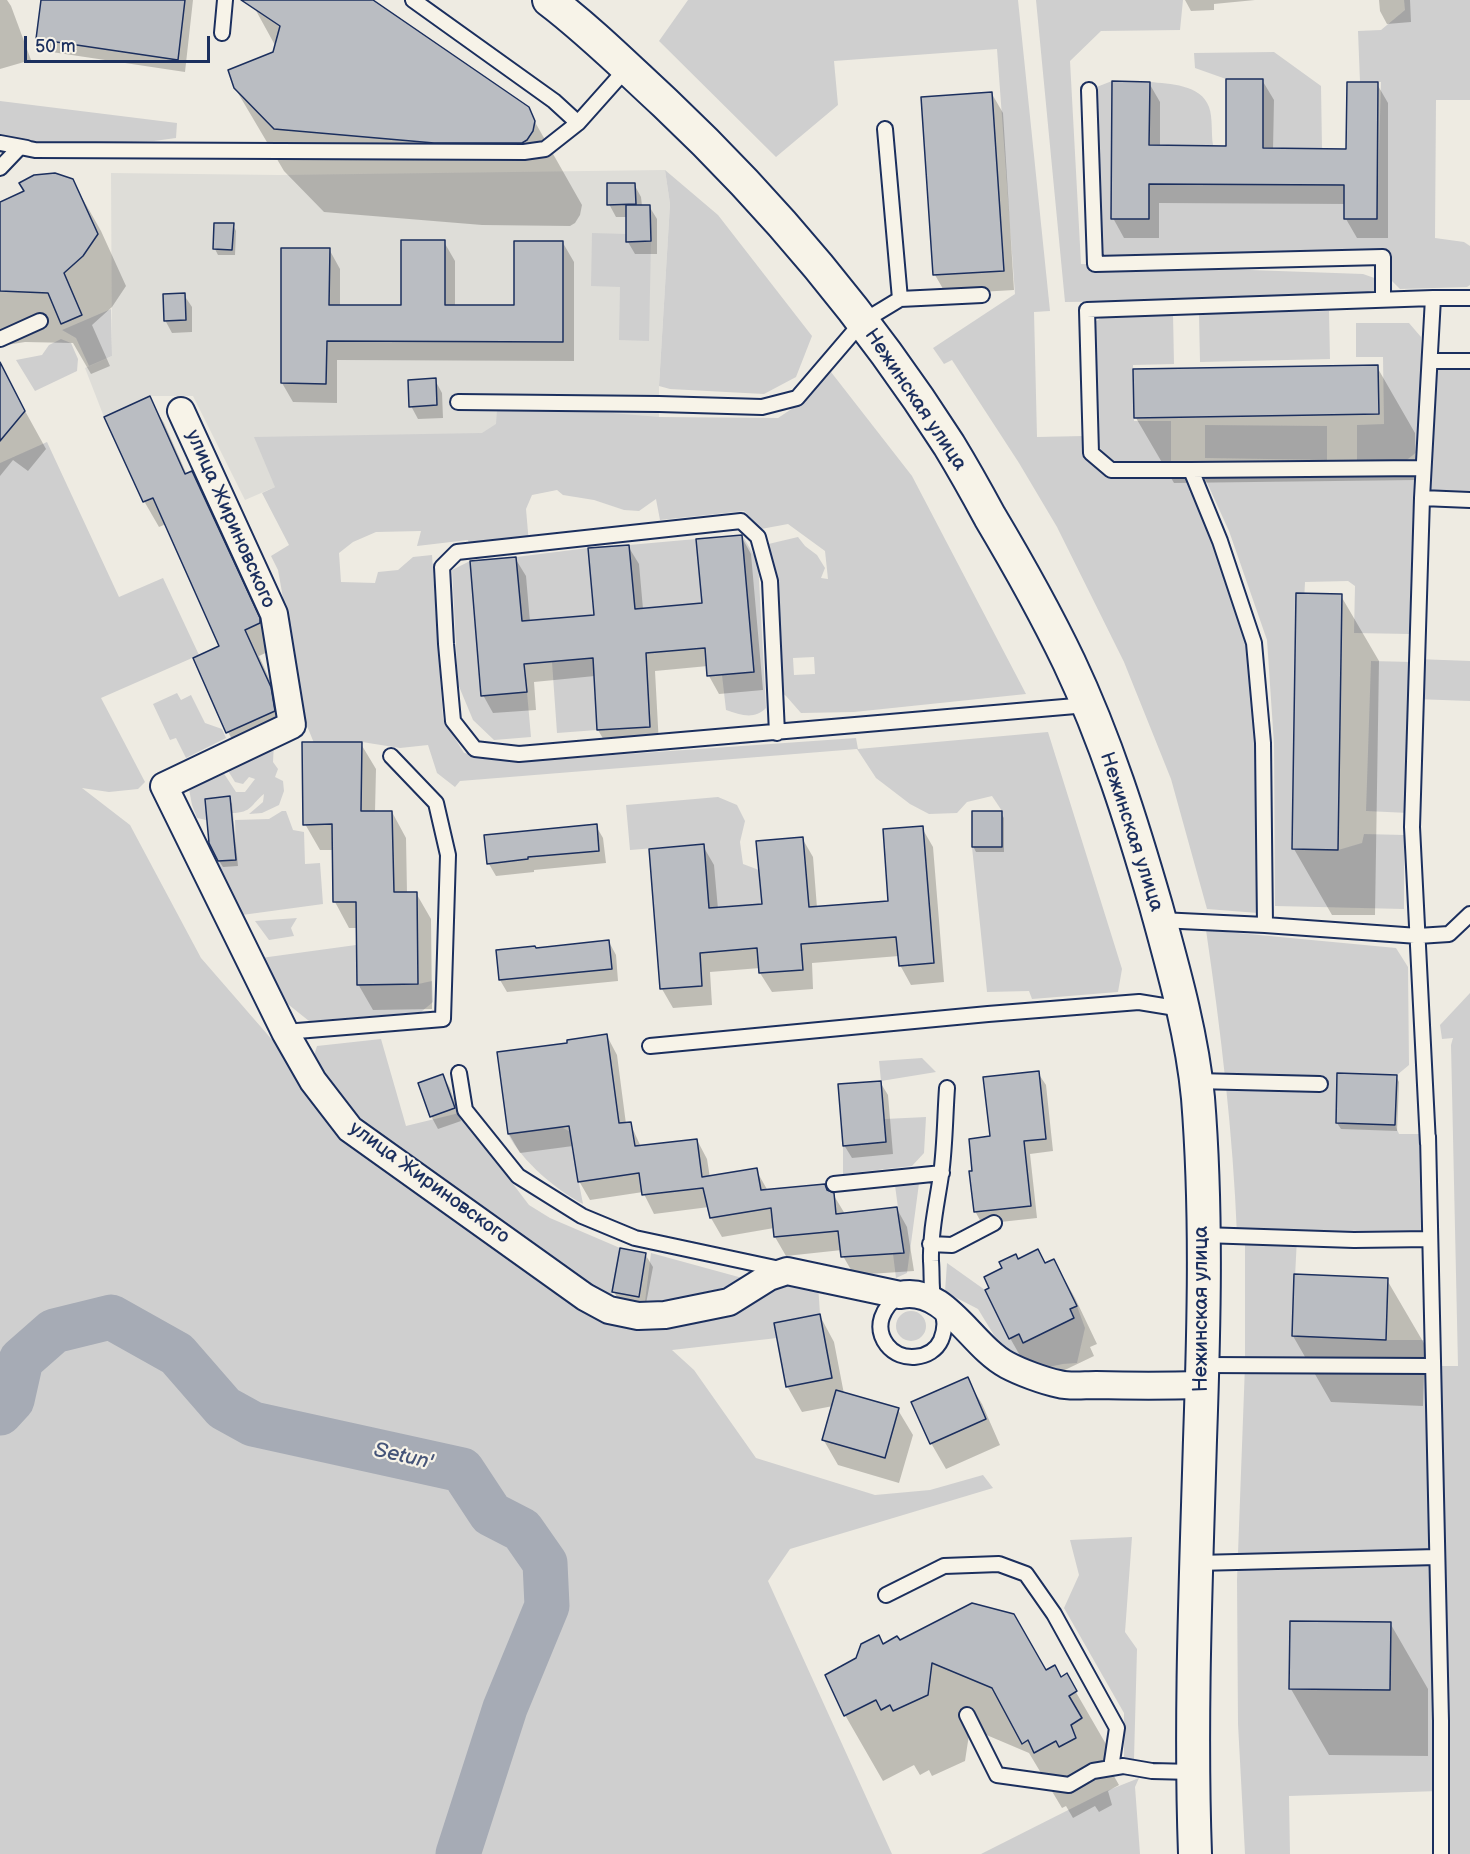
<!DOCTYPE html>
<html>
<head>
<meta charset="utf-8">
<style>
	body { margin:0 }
	#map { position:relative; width:1470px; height:1854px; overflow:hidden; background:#eeebe2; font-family:"Balsamiq Sans",sans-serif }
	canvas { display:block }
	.scale { position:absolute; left:24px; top:36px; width:186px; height:27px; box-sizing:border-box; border:3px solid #1b2f5e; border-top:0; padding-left:8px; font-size:18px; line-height:21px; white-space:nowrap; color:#1b2f5e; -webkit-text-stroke:4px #f7f3e8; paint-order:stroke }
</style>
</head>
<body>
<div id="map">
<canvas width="1470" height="1854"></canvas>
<div class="scale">50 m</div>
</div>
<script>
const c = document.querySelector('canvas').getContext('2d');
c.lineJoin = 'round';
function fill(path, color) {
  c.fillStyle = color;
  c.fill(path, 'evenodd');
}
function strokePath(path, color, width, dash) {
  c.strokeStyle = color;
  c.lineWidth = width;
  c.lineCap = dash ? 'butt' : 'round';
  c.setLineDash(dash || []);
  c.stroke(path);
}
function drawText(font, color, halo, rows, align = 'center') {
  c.font = font + ' "Balsamiq Sans",sans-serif';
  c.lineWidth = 4.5;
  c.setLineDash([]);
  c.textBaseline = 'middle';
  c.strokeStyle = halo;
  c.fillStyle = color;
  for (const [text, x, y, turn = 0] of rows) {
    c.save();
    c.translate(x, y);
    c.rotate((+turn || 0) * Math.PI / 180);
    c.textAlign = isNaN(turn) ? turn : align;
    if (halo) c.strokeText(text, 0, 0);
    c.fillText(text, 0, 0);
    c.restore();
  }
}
fill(new Path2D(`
	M665,170L670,204L659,386V451L275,487L245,500L193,396H150L104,417L85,368L112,356L111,173L279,175Z`), '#deddd8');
fill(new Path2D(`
	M688,0H1018L1050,311L1034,312L1037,437L1084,436L1085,458L1111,478L1188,477L1210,531L1249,642L1255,741L1258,913L1207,909L1171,779L1124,662L1057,527L1019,463L952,360L944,364L933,348L1015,294L997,49L834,61L838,105L776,157L659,41Z
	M1036,0H1183L1180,30L1101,31L1070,61L1081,264L1363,274L1383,281V298L1065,302Z
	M1404,0H1470V100H1436L1435,238L1464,242L1470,246V285L1467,287L1400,289L1387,276L1386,253L1094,255L1089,90L1112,81L1111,219H1149V166L1168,184L1322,185L1344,166V219H1377L1381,82H1360L1358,31L1381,30L1405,10Z
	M1274,52L1321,86L1322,149L1263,148V79H1226L1195,68L1194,53Z
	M1150,82C1169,84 1201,84 1209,107C1213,118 1211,134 1213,145H1149Z
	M0,101L177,123L176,138L154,141L35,145L0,138Z
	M665,170L718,215L812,336L796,377L764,394L670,389L659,386L670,204Z
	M592,233L626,234L627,242L651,241L649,341L619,340L620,287L591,286Z
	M111,309L112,356L89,366L76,338L62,330Z
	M1329,311L1330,359L1200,362L1199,314Z
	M1173,314L1174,364L1133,365L1134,421H1171V463L1113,464L1098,446L1093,323L1106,315Z
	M1356,323H1409L1421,337V449L1404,462H1357V425L1384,424L1383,357H1356Z
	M61,339L71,343L78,359L77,371L35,391L16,360L42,355L49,345Z
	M1431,361H1470V500L1422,498Z
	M831,372L912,476L1026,694L854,712L801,713L786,696L776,688L760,546L798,537L805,546L817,555L825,568L821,578L828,579L825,551L788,524L761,529L744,511L660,520L656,499L639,511L624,510L594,500L563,495L557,490L532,495L526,509L529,544L470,550L468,540L417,546L421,531L376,532L353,542L339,553L341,582L375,583L378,572L398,570L413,557L432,555L443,719L464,753L528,761L856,738L858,749L1048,732L1122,969L1118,992L1032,999L1029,991L987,992L972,847H1001L1002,811L992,796L967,802L957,813L929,814L910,804L876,778L857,749L460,781L455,787L437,773L428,745L400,748L362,742L314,743L305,721L278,570L271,556L289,545L262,493L275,487L254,437L482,433L496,424L497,410L516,405L659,417L778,418L799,404ZM814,657L815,674L794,675L793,658Z
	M1205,425L1327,426V460L1205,458Z
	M47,442L119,597L163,578L199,655L101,698L145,782L138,789L109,792L82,788L130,825L201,958L307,1080L340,1130L636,1327L732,1315L748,1306L765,1291L782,1285L818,1284L820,1314L774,1323L777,1338L672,1350L694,1370L756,1458L875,1495L930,1490L983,1475L993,1488L790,1549L768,1581L892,1854H0V463Z
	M1414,475L1409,634L1354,633L1355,586L1348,581L1305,582L1292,849L1338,850L1362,843L1364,834L1404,835V909L1275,906L1274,744L1267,640L1229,531L1204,476Z
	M742,535L758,562L766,708C754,720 741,715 726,710L722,675L754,672Z
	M696,539L702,603L635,609L629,545Z
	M588,548L594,615L522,621L516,557Z
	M470,561L481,696L527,692L531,737L494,740L473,720L458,684L452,570Z
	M625,655L626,680L594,682L597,730L557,733L552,662Z
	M1417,659L1470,661V701L1415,699Z
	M1371,661L1412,662L1409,813L1366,811Z
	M177,693L181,700L191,695L205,723L222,729L226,738L186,758L176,738L170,740L153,704Z
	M274,743L273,762L278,769L275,777L283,781L284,791L279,805L262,813L249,814L263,802L264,794C251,804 252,813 232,813L229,796L205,799L207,816L211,821L197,818L192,805L189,789L199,780L221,769L236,792H245L255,779L249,777L243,784L235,782L225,766Z
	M718,797L737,805L745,821L740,842L743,864L759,870L762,904L709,908L704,844L630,850L626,805Z
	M282,811H286L293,830L304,832L305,864L320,863L323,904L242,915L217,861L236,860L235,820L269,819Z
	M297,918L291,928L294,936L269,940L255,921Z
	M1206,930L1396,948L1408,967L1409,1065L1397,1075L1338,1073L1336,1123L1395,1125L1399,1134H1419L1421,1239L1297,1238L1292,1336L1386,1340H1432V1366H1458L1451,1045L1453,1038L1442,1039L1440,1025L1470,993V1854H1440L1439,1791L1289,1796L1290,1854H1245L1238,1724L1237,1580L1245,1365V1236L1237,1235C1233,1133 1221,1032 1206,930ZM1290,1621L1391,1622L1390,1690L1289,1689Z
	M356,945L357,984H418L432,981L433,1002L421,1012L309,1021L284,1001L261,958Z
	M381,1039L406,1126L459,1113L529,1205L550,1218L620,1248L611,1297L596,1294L360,1125L312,1062L317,1046Z
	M922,1058L936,1072L881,1081L879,1061Z
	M926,1117L924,1153L912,1166L843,1174V1146L886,1142L885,1119Z
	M561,1127L569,1131L583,1204C556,1190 522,1161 508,1134Z
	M920,1176L907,1273L896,1278L893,1254L904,1252L894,1178Z
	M651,1253L746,1279L740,1284L657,1303L645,1302Z
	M947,1263L985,1290L1008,1338L1019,1334L1023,1343L1074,1318L1070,1309L1077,1306L1085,1328L1077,1363L1063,1364L1048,1367L1003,1350L978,1309L945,1292Z
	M896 1326a15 15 0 1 1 30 0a15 15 0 1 1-30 0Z
	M1132,1537L1125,1632L1137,1649L1134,1759L1124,1758V1713L1064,1608L1079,1575L1070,1540Z
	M1139,1778L1135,1787L1140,1854H981L1104,1792Z`), '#cfcfcf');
fill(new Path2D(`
	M0,0H7L11,6L31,60L0,69Z
	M42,0H193L185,72L45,51L38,39Z
	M254,0H370L527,108L582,205L580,215L575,223L570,226L482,225L324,212L284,171L235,88L275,54L276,47L254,7Z
	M1185,0H1255L1214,4V10L1191,11Z
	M1379,0H1410L1411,22L1387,24L1380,11Z
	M1262,80L1274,100L1273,150H1348L1377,84L1388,103V238H1357L1346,219V204L1159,203V238H1124L1113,218L1149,83L1160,102V147H1227Z
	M992,94L1003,113L1014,290L946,294L935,275Z
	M72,180L101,231L126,286L112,307L92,325L110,366L91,374L73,343L25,342L0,346V204Z
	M634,184L641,197L642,206H649L657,219V254H635L628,242L627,217H616L609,204Z
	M233,225L236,231L235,255H218L215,249Z
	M444,242L455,261V307H515L563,243L574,262V361L337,360V403L293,402L282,383L329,249L340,269V307H403Z
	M184,295L192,307V332L172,333L165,320Z
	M1377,367L1415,433L1416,480L1174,483L1136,418Z
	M8,380L46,449L28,471L13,460L0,476V384Z
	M435,380L442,393L443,418L418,419L411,406Z
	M149,398L164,423L187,475L191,473L206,498L274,646V649L259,656L285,714L242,758L228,732L221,647L166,524L159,527L144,501Z
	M741,536L751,554L763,690L719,694L709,676L708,666L655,671L659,745L608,747L598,730L595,676L534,682L536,710L493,713L483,695L515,558L526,576L530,622L595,616L628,546L639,564L643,609L704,604Z
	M1341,596L1379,661L1375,915H1332L1294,849Z
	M361,744L376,769L375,812H392L406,838L407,893H416L431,919L432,1009L373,1010L358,984L357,928H349L335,902L334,850H320L305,824Z
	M229,798L232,804L238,866L223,867L219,861Z
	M1001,813L1004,818V852H976L973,846Z
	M596,826L603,838L606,863L534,870V872L496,876L489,864Z
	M922,828L933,847L944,982L911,985L900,965L899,956L812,963L813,989L772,992L760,973V968L710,972L712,1005L673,1008L662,989L703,846L714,865L718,909L763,906L802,838L813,857L817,908L890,902Z
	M609,942L616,955L618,981L507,992L500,980L536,950Z
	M607,1036L617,1055L626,1124L630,1123L641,1147L697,1140L707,1159L710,1178L756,1170L768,1191L828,1192L833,1194L845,1214L897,1209L907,1227L914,1271L854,1275L843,1256L842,1250L786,1256L775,1237L774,1228L722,1237L711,1218L709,1207L654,1214L643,1192L590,1200L579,1181L573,1146L520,1153L509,1134L569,1044Z
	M1038,1073L1046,1085L1053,1151L1030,1154L1037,1218L982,1224L975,1211L974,1172L992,1138Z
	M443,1076L450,1088L461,1121L438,1129L431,1116Z
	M1396,1076L1399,1082L1397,1131L1341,1129L1337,1123Z
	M880,1082L888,1095L893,1154L852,1158L844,1145Z
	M645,1254L653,1267L645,1309L621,1304L614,1292Z
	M1018,1261L1045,1265L1054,1261L1075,1298L1097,1344L1090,1347L1094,1356L1046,1379L1031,1375L1010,1338L1004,1269Z
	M1295,1276L1387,1280L1425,1345L1423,1406L1331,1402L1293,1336Z
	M820,1316L834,1342L844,1394L898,1410L913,1435L899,1483L838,1465L823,1439L833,1406L802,1412L787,1386Z
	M967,1379L982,1404L1000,1445L946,1469L931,1443Z
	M1390,1623L1428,1689V1756L1329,1755L1291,1689Z
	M899,1642L1046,1672L1061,1679L1066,1675L1114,1758L1106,1762L1119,1785L1108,1791L1112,1805L1099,1812L1095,1806L1073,1818L1066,1806L1062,1808L1029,1753L970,1728L965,1761L932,1776L929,1770L920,1775L914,1765L883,1781L845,1715L883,1646Z`), '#0003');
strokePath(new Path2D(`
	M0,1413L12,1400L21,1360L54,1331L111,1317L177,1354L224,1408L253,1424L462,1470L491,1514L522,1530L545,1563L547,1606L505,1708L458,1854`), '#a6abb5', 45);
const building = new Path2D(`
	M41,0H185L178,60L36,39Z
	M241,0H373L529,107L535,121L533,131L527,140L522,143H434L274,129L234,88L228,70L273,52L280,26Z
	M1226,79H1263V148L1346,149L1347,82H1378L1377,219H1344V185L1149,184V219H1111L1112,81L1150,82L1149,145L1226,146Z
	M992,92L1004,271L933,275L921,97Z
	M55,173L73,179L98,234L83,256L64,273L82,315L61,324L48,293L0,291V202L24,191L19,183L34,175Z
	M607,183H635L636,204L607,205Z
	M626,205H650L651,241L626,242Z
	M214,223H234L232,250L213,249Z
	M401,240H445V305H514V241H563V342L327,341L326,384L281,383V248H330L329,305H401Z
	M185,293L186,320L164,321L163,294Z
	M0,362L25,411L0,441Z
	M1378,365L1379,414L1134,418L1133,369Z
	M436,378L437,405L409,407L408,380Z
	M150,396L185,474L192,471L260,618V623L245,630L271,687L275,711L226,733L193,658L219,646L153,498L143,502L104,417Z
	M742,535L754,672L707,676L705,648L646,653L650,727L597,730L593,658L524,664L527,692L481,696L470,561L516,557L522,621L594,615L588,548L629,545L635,609L702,603L696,539Z
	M1296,593L1342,594L1338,850L1292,849Z
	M302,742H362L361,811H392L394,892H417L418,984L357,985L356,902H333L332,824L303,825Z
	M230,796L236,860L218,861L209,843L205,799Z
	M972,811H1002V847H972Z
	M597,824L599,851L528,857V859L487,864L484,835Z
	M923,826L934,963L899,966L896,937L801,944L803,970L759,973L757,948L700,953L702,986L660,989L649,849L704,844L709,908L762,904L756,841L803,837L809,907L888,901L883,829Z
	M609,940L612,969L499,980L496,950L535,946L536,948Z
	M607,1034L619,1123L631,1122L635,1146L697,1139L702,1177L757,1168L761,1190L825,1184L827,1190L834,1193L836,1214L897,1207L904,1253L841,1257L838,1231L774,1237L771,1208L710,1218L703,1188L642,1195L639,1173L578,1182L569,1126L508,1134L497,1052L567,1043V1040Z
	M1039,1071L1046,1139L1024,1141L1031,1206L974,1212L969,1171H972L969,1139L990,1136L983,1077Z
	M1337,1073L1397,1075L1395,1125L1336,1123Z
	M443,1074L455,1108L430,1117L418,1083Z
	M881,1081L886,1142L843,1146L838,1084Z
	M620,1248L646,1253L639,1297L612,1292Z
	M1038,1249L1045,1263L1054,1259L1077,1306L1070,1309L1074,1318L1023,1343L1019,1334L1009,1339L985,1290L989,1288L984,1277L1002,1268L999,1262L1016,1254L1018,1259Z
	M1294,1274L1388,1278L1386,1340L1292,1336Z
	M820,1314L832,1378L786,1387L774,1323Z
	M968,1377L986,1419L930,1444L911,1402Z
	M836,1390L899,1408L885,1458L822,1440Z
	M972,1603L1014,1614L1046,1670L1055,1665L1061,1677L1067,1673L1077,1691L1069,1696L1082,1718L1071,1725L1076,1738L1059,1747L1056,1741L1034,1753L1028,1740L1022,1744L992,1688L932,1663L928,1695L893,1711L890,1705L881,1710L876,1700L844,1716L825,1675L856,1658L861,1644L879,1635L883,1644L897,1636L900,1640Z
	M1290,1621L1391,1622L1390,1690L1289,1689Z`);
fill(building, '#babdc2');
strokePath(building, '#1b2f5e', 1.5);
const service = new Path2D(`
	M413,0L554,101L578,123
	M222,33L225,0
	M1089,90L1095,264L1383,257V298
	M885,129L900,299
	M0,143L27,148
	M0,168L20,147L35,150L524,152L545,149L578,123L627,68
	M0,339L40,321
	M1431,361H1470
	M458,402L659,404L762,407L797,398L862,322L900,299L982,295
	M1191,470L1423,468
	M1422,498L1470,500
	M777,733L770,581L758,537L741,521L457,552L442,567L446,644L453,721L475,749L519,754L1087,705
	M1160,920L1265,925L1418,936L1449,934L1470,914
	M1265,925L1263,743L1254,643L1220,541L1191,470H1111L1091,453L1087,310L1433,298
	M285,1032L443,1019L448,855L436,803L391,756
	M650,1046L988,1014L1139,1002L1182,1009
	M459,1073L465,1110L518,1176L582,1216L635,1238L780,1269
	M1196,1081L1320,1084
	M1428,1136L1441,1721V1854
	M1428,1144L1412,827L1422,498L1433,298H1470
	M834,1184L942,1173
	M1203,1235L1354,1240L1430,1239
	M930,1244L952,1245L994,1223
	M900,1295C883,1307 873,1326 887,1345C901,1363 932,1360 941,1340C945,1330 946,1318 940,1309C937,1305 934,1302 933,1298C931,1286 932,1273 931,1261C930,1232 937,1203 941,1175C945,1146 945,1116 947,1088
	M1203,1365L1432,1366
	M1197,1563L1437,1557
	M886,1595L944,1566L999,1564L1026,1574L1054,1614L1117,1728L1111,1768L1123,1766L1152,1771L1193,1772
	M967,1715L997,1775L1069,1785L1093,1771L1111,1768`);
const minor = new Path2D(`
	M181,411L274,614L292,725L164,786L285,1032L313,1081L350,1129L585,1297L609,1310L638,1316L665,1315L729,1302L769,1277L787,1271L900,1295C945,1285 971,1346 1007,1365C1020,1372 1044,1381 1059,1384C1070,1387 1084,1385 1096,1385C1131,1386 1166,1386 1202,1385`);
const tertiary = new Path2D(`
	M549,0C590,31 627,68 665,103C772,204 869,320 949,445C963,468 977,493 990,517C1018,564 1045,612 1069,662C1106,740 1132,823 1156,906C1173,968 1192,1034 1198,1098C1207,1211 1204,1326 1200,1440C1196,1577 1190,1716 1195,1854`);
strokePath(service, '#1b2f5e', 18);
strokePath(minor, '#1b2f5e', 30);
strokePath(tertiary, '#1b2f5e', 36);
strokePath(service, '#f7f3e8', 14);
strokePath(minor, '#f7f3e8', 26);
strokePath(tertiary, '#f7f3e8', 32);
drawText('20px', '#1b2f5e', '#f7f3e8', [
	["Нежинская улица",915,400,56],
	["улица Жириновского",230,519,66],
	["Нежинская улица",1131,832,72],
	["улица Жириновского",429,1183,36],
	["Нежинская улица",1202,1309,-90]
]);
drawText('italic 21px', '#455478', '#f7f3e8', [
	["Setun'",403,1457,13]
]);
</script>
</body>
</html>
